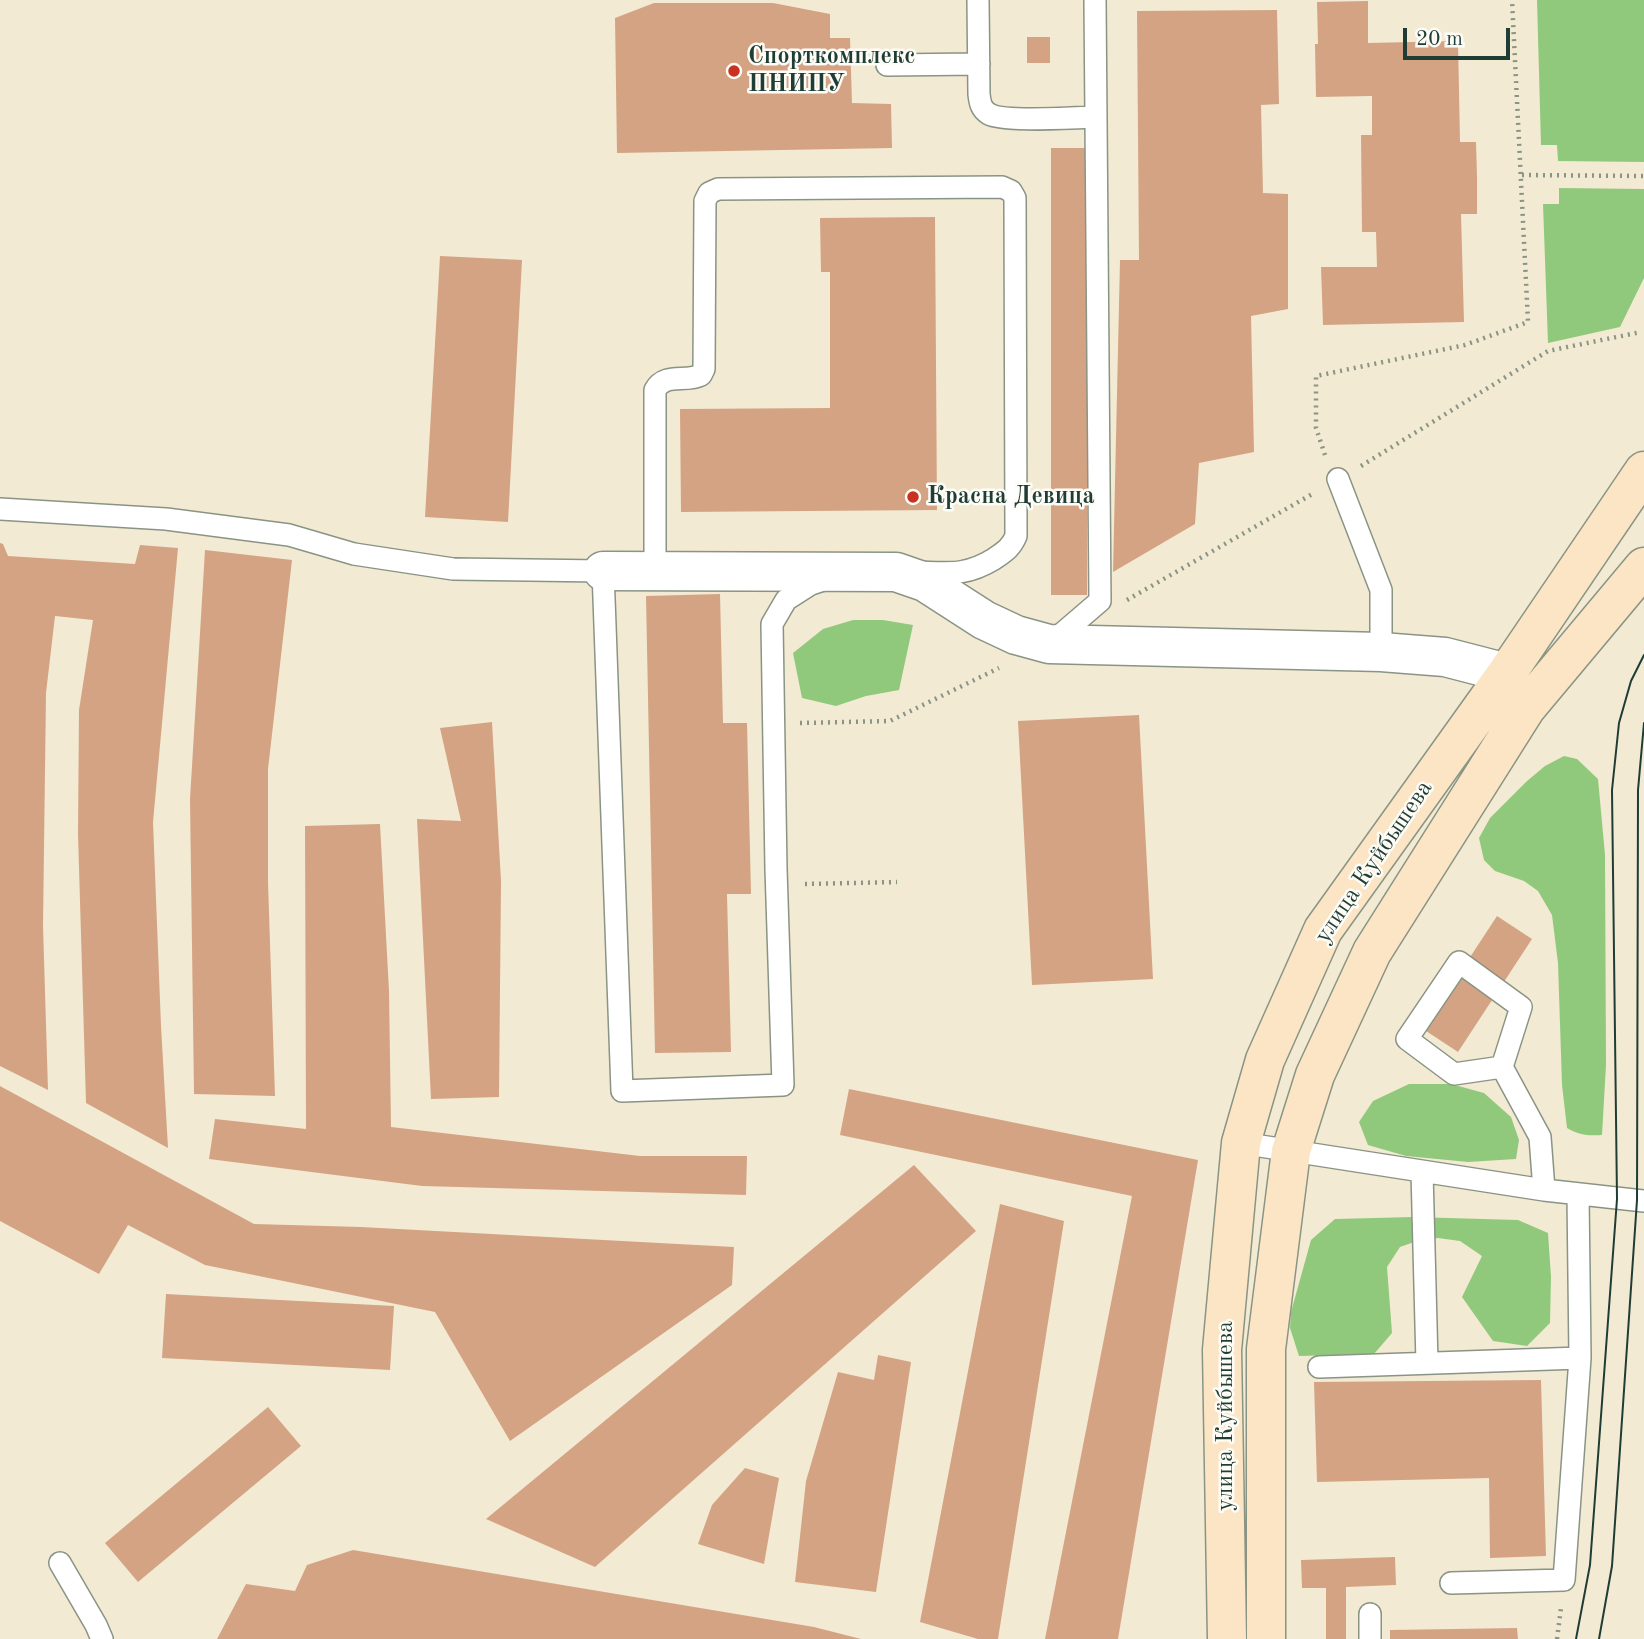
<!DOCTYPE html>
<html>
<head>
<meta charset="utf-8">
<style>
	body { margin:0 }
	#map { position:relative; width:1644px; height:1639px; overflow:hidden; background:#f3ead3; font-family:"Old Standard TT",serif }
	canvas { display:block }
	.scale { position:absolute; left:1403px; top:28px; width:107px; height:32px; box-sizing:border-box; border:4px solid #1f3d34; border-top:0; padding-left:9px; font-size:21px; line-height:24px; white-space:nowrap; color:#1f3d34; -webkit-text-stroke:5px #fdfcf7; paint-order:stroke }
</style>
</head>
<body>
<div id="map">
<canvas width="1644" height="1639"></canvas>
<div class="scale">20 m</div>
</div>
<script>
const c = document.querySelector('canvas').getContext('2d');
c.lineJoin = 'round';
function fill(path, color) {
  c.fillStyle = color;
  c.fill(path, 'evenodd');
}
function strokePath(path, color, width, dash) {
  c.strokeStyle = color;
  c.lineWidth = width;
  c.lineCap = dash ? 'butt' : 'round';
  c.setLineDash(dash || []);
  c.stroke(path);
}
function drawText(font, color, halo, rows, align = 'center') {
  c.font = font + ' "Old Standard TT",serif';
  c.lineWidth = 5;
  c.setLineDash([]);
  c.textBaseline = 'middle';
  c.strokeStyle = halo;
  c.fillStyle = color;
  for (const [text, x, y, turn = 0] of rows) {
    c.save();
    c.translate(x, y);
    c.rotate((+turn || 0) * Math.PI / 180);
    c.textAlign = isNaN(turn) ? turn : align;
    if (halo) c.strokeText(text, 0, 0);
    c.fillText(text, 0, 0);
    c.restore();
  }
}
fill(new Path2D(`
	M1537,0H1644V162L1558,161L1557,145H1541Z
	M1559,188L1644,189V278L1620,327L1548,343L1543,204H1559Z
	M853,620H883L913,625L899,690L866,696L836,706L802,698L793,653L823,629Z
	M1564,756L1577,759L1598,779L1605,855L1606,1065L1602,1135C1588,1136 1579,1135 1567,1128L1562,1085L1558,963L1552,915L1538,891L1524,881L1495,871L1484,860L1479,838L1490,818L1527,781L1545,766Z
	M1409,1084H1451L1484,1093L1511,1117L1519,1140L1516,1159L1468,1162L1406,1156L1368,1145L1359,1122L1373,1101Z
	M1413,1217L1518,1220L1548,1233L1551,1277L1550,1323L1527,1346L1493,1341L1462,1297L1482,1256L1460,1241L1438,1238L1417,1241L1400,1247L1387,1267L1392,1333L1374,1354L1299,1356L1290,1328L1291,1312L1311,1240L1335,1219Z`), '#90c97c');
fill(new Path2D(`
	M1368,1V43L1458,41L1460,142H1476L1477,176V214H1461L1464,322L1323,325L1321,267H1377L1376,232H1362L1361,135H1372V96L1316,97L1315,44H1318L1317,2Z
	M654,3H773L830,14V38H850L852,103L891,104L892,148L617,153L615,18Z
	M1277,10L1279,104L1261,105L1263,193L1288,194V309L1251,316L1254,452L1199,463L1195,524L1113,572L1120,260H1139L1137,11Z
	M1027,37H1050V63H1027Z
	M1051,148H1087V595H1051Z
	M935,217L937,510L681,512L680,409L830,408V272H821L820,218Z
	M440,256L522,260L508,522L425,517Z
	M0,543L3,544L8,556L135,564L140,545L178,548L153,822L161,1026L168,1148L86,1103L78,834L79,710L93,620L55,616L46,693L43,926L48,1090L0,1066Z
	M205,550L292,560L268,769V882L275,1096L194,1094L190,799Z
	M720,594L723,723H747L751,894H727L731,1052L655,1053L646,596Z
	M1139,715L1153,979L1032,985L1018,721Z
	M492,722L501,881L499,1097L431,1099L417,819L461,821L440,728Z
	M380,824L389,991L391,1127L640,1156H747L746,1195L422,1186L209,1159L215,1119L306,1129L305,826Z
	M1497,916L1532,939L1458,1052L1423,1029Z
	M0,1086L254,1224L361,1227L734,1247L732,1285L510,1441L435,1312L205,1265L128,1225L99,1274L0,1221Z
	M849,1089L1198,1160L1118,1639H1045L1132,1196L840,1135Z
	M914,1165L976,1231L595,1567L486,1519Z
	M1000,1204L1064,1221L998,1639H978L920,1622Z
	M166,1294L394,1306L390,1370L162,1358Z
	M878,1355L911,1362L876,1592L795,1582L806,1481L838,1372L874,1380Z
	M1541,1380L1546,1556L1490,1558L1489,1478L1317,1482L1314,1382Z
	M268,1407L301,1446L138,1582L105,1543Z
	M745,1468L779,1478L764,1564L698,1544L712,1505Z
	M353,1550L814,1627L861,1639H217L246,1584L295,1591L307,1565Z
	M1395,1557L1396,1585L1346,1587V1639H1326V1588H1302L1301,1560Z
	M1517,1628L1518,1639H1390V1630Z`), '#d4a384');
const service = new Path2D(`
	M978,0L979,94C980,103 981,109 989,114C1002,122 1076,118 1096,117
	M887,65L979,64
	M1338,479L1381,590V652
	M0,509L166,519L289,535L354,554L453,569L603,571L622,1091L783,1085L776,869L772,624L786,600L811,584L826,579
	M655,571V390C665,372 685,383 701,375L704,369L705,201L709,193L718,189L1002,187L1011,191L1015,198L1016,536C1011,548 1004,552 994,559C966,576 950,573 919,572
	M1051,643L1100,601L1095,0
	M1502,1067L1454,1074L1407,1039L1459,962L1521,1007L1502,1067L1540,1137L1544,1190
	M1241,1143L1544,1190L1644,1201
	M1422,1172L1427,1363
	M1319,1367L1580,1358L1578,1195
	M60,1563L96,1625L102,1639
	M1451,1583L1564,1580L1580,1358
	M1370,1614V1639`);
const minor = new Path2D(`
	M603,571L896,572L925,582L984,620L1016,635L1049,644L1381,652L1445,657L1507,673`);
const secondary = new Path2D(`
	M1227,1639L1222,1350L1241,1143L1265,1060L1323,930L1507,673L1644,471
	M1266,1639V1349L1291,1151L1315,1075L1372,952L1526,708L1644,567`);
strokePath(service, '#899484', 24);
strokePath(minor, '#899484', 41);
strokePath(secondary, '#899484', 41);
strokePath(new Path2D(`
	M1522,175L1644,176
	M1325,455L1316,428V376L1465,345L1528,322L1512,0
	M1361,466L1548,351L1641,332
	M1127,600L1314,493
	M800,723L890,721L999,668
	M805,884L897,882
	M1557,1639L1561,1608`), '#899484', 4.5, [2, 5]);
strokePath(service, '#fff', 21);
strokePath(minor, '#fff', 38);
strokePath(secondary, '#fce5c4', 38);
strokePath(new Path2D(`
	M1576,1639L1590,1565L1617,1199L1612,790L1619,723L1631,681L1644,655
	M1599,1639L1612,1566L1637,1200L1638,790L1644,723`), '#1f3d34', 2);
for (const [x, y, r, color] of [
	[734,71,7,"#c8321e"],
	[913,497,7,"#c8321e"]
]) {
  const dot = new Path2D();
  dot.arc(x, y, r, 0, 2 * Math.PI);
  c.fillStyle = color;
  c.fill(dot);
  strokePath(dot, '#fdfcf7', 2.5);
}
drawText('bold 24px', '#1f3d34', '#fdfcf7', [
	["Спорткомплекс",748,57],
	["ПНИПУ",748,85],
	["Красна Девица",927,497]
], 'left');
drawText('24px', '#1f3d34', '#fdfcf7', [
	["улица Куйбышева",1374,862,-56],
	["улица Куйбышева",1226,1416,-90]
]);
</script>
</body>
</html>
